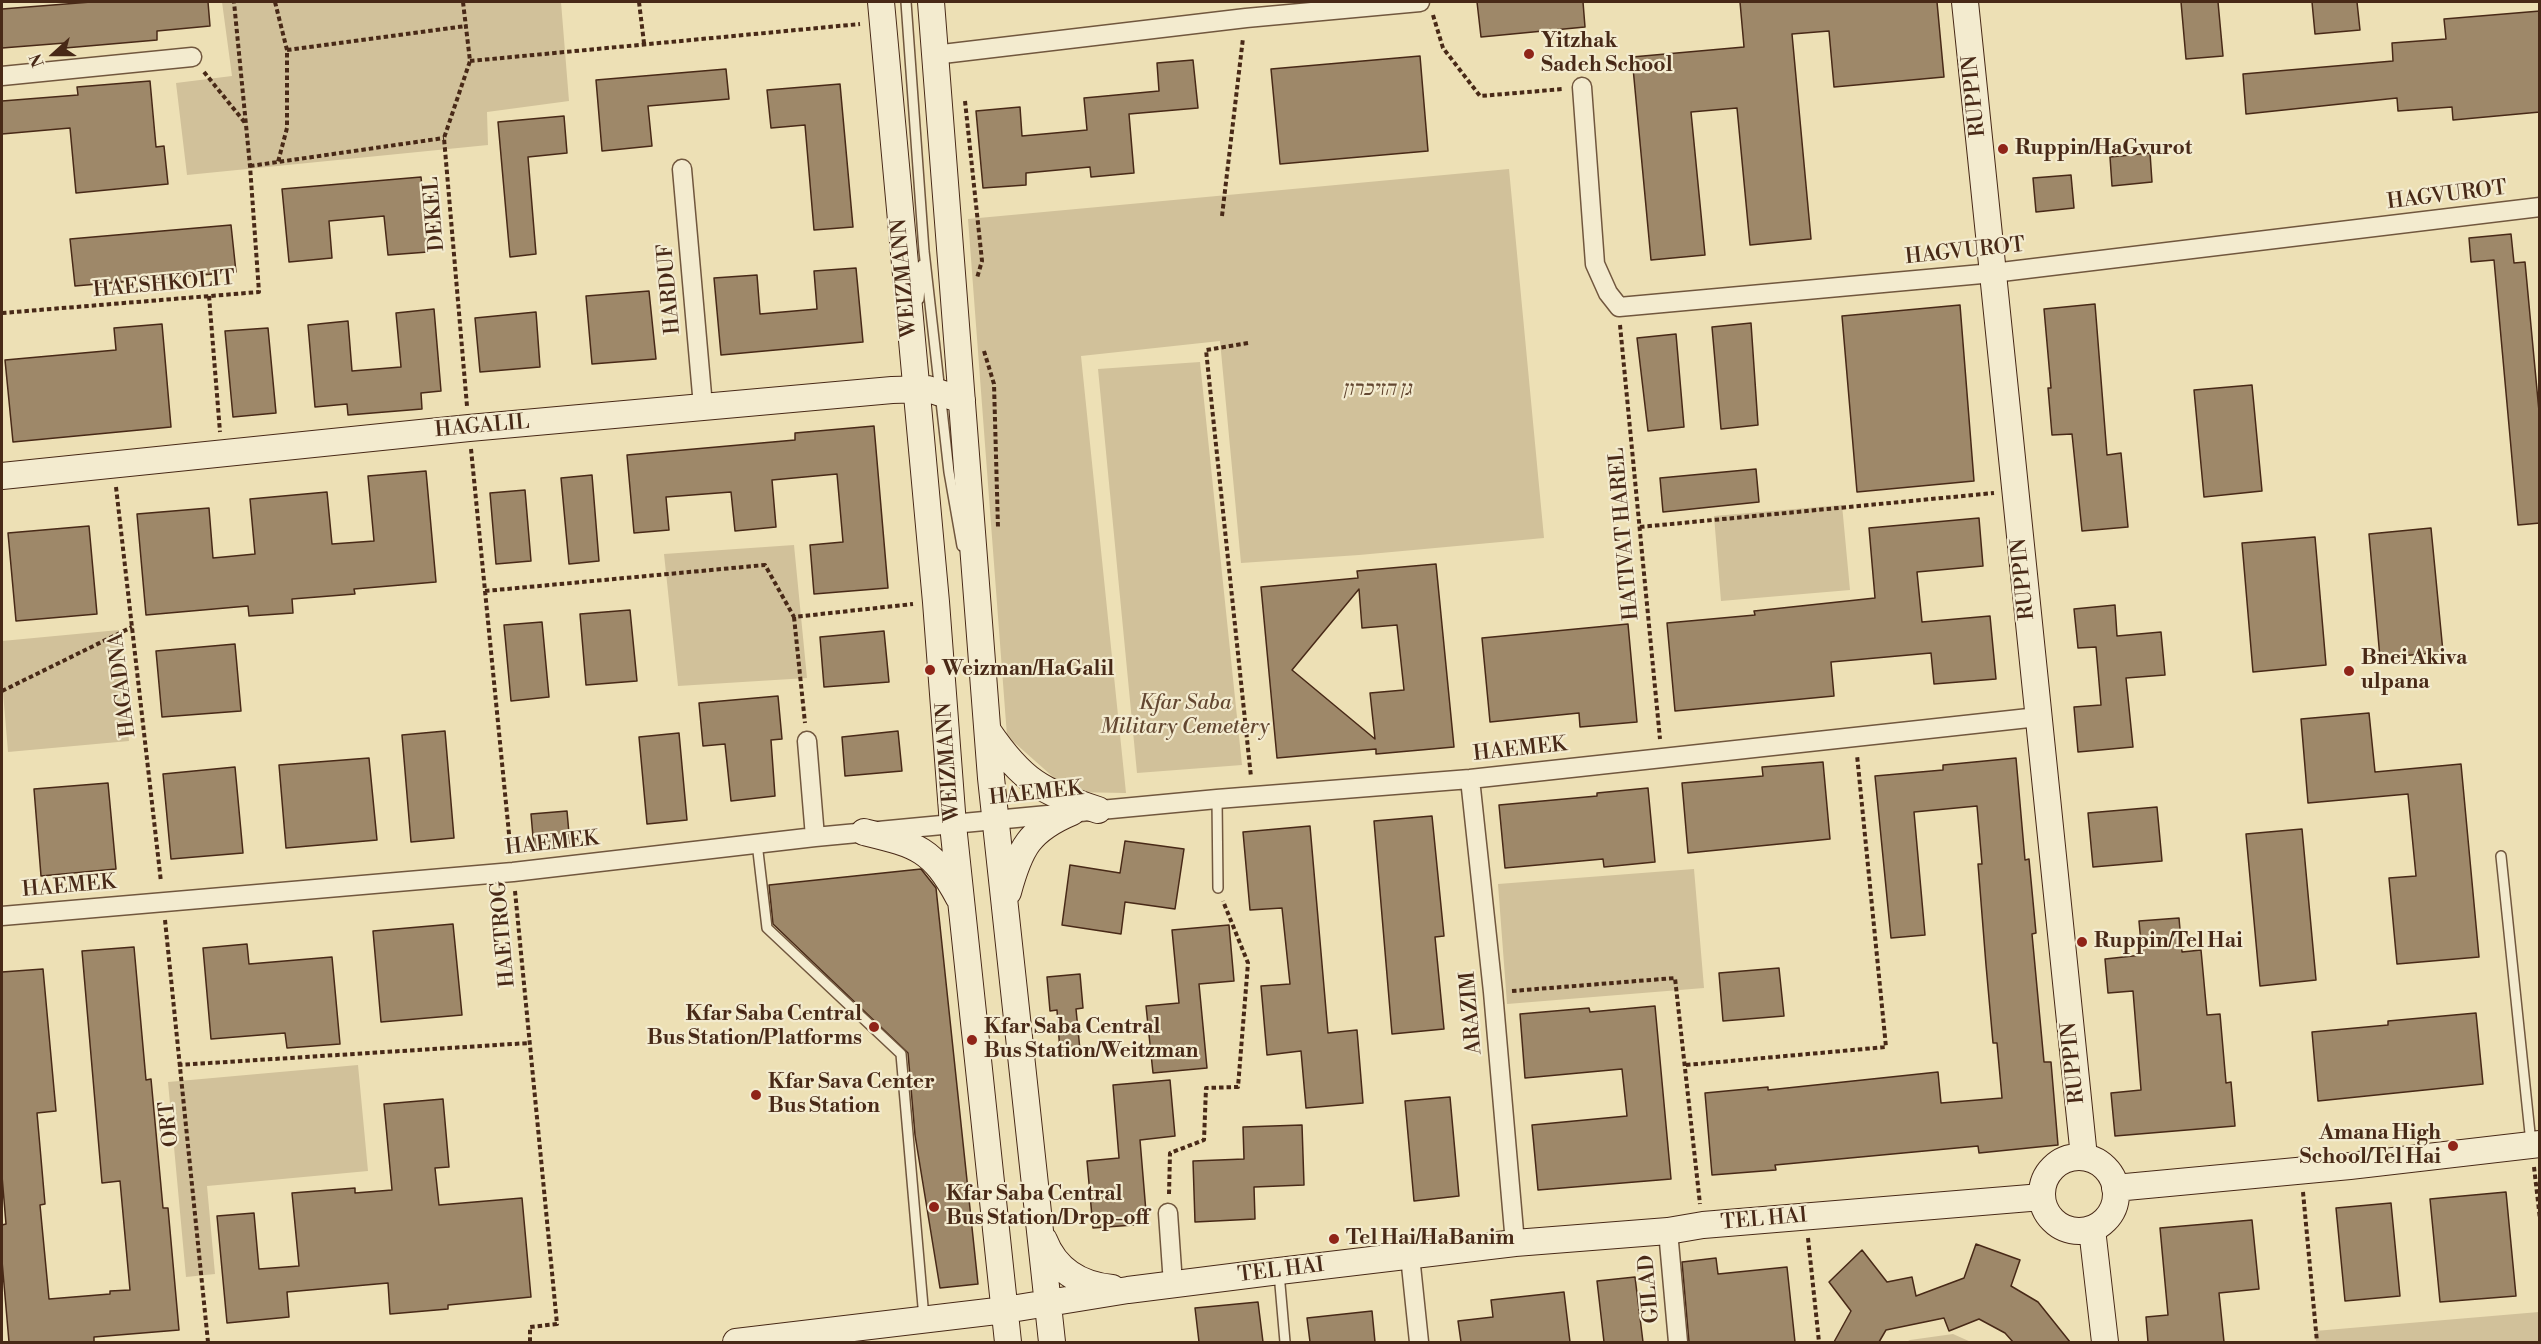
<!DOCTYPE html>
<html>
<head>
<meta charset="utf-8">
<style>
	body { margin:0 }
	#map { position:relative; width:2541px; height:1344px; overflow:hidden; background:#ede0b5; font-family:"Libre Bodoni",serif }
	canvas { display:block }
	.frame { position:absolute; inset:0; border:3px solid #482917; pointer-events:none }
	.north { position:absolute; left:24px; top:24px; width:60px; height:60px; -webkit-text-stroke:4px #f3ebcf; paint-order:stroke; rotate:249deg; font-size:16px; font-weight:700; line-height:24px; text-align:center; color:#482917 }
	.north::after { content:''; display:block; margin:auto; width:21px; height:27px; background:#482917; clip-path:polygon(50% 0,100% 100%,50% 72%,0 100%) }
</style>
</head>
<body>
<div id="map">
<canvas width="2541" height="1344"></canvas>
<div class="frame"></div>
<div class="north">N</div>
</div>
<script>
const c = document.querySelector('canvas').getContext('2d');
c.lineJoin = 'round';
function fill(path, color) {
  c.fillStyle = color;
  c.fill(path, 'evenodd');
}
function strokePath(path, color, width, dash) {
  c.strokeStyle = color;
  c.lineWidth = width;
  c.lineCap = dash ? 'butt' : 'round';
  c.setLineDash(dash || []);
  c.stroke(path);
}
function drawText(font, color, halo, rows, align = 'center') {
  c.font = font + ' "Libre Bodoni","Frank Ruhl Libre",serif';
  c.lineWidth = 4.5;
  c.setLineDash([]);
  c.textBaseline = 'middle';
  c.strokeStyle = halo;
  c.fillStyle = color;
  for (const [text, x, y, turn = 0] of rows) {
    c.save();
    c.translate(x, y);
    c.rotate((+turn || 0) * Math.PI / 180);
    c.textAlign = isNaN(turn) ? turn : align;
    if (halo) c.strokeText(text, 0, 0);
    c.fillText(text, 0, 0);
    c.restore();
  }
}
fill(new Path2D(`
	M222,2H503V3L561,2L569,101L487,112L488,145L187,175L176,83L232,76Z
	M1509,169L1544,538L1359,555L1241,563L1220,341L1081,356L1126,793L1070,792L1007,736L968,219Z
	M1200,362L1242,765L1137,773L1098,369Z
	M1842,505L1850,590L1721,601L1714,516Z
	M794,545L807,678L678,686L664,554Z
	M119,630L129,741L8,752L2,680V641Z
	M1694,869L1704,988L1507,1004L1498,884Z
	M358,1065L368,1171L207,1186L215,1274L186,1277L168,1082Z
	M2539,1312V1342H2316L2315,1331Z
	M1953,1334L1971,1342H1906L1910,1340Z`), '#d1c19a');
const building = new Path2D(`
	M91,2H208L210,26L157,31V40L65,48V43L2,48V9Z
	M1477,2H1583L1585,27L1481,37Z
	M1740,2H1937L1944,77L1834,87L1829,31L1792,34L1811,239L1750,245L1737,108L1691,112L1705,255L1651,260L1632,57L1744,47Z
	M2181,2H2218L2223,56L2186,59Z
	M2312,2H2357L2360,30L2315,34Z
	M2540,11V112L2453,120L2452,107L2398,111L2397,98L2246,114L2243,74L2393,61L2392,43L2446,39L2444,19Z
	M1420,56L1428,151L1280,164L1271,69Z
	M1193,60L1198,108L1129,114L1134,173L1091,177L1090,167L1026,173V185L983,188L976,111L1020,107L1022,136L1087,130L1084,98L1159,91L1157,63Z
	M726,69L729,99L648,106L652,146L602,151L596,80Z
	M150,81L156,147L164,146L168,184L76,193L70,128L2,134V101L78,95L77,87Z
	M840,84L853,227L814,230L805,125L771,128L767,90Z
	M564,116L567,153L528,157L536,254L510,257L498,122Z
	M2150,153L2152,182L2112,186L2110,157Z
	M2071,175L2074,208L2036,212L2033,178Z
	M421,177L428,252L388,255L384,216L329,221L332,258L289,262L282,189Z
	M231,225L236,272L75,286L70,239Z
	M2511,234L2514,263L2525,262L2540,422V523L2518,525L2494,260L2471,262L2469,238Z
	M856,268L863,342L721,355L714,278L757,275L760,314L817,309L814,271Z
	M649,291L656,359L592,364L586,296Z
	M2095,304L2107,455L2121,453L2128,527L2082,531L2072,434L2052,435L2048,388H2051L2044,309Z
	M1960,305L1974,481L1857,492L1842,316Z
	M434,309L441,391L421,393L422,409L348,415L347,404L315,407L308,325L348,321L352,371L401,367L396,313Z
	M536,312L540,367L480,372L475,318Z
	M1751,323L1758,425L1721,429L1712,327Z
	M162,324L171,427L13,442L5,360L116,350L114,328Z
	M268,328L276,413L233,417L225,331Z
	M1676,334L1684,427L1648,431L1637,338Z
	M2252,385L2262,491L2204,497L2194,390Z
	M874,426L888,588L814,594L810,545L843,542L837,474L772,480L776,527L735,531L731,492L666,497L669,530L634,533L627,455L795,440V433Z
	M1756,469L1759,502L1663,512L1660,478Z
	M426,471L436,582L354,589L355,594L292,599L293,613L249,616L248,606L146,615L137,514L209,508L213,558L255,554L250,499L327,492L332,544L374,541L368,476Z
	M592,475L599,561L569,564L561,478Z
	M525,490L531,561L496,564L490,493Z
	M1979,518L1983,566L1917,572L1922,622L1990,616L1996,679L1934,684L1931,653L1831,662L1834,696L1675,711L1667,623L1755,615L1754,611L1875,598L1869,528Z
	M89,526L97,614L16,621L8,533Z
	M2431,528L2443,652L2380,658L2369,534Z
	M2315,537L2326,665L2253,672L2242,543Z
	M1436,564L1454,747L1376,754V749L1277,758L1261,587L1358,578L1357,571ZM1359,589L1362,628L1397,625L1404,690L1370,693L1375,739L1292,670Z
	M2115,605L2117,636L2161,632L2165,675L2126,678L2133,747L2078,752L2074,707L2101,705L2096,647L2078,648L2074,609Z
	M630,610L637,681L586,685L580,614Z
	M542,622L549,697L511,701L504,625Z
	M1628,624L1637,722L1580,727L1579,713L1490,722L1482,638Z
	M884,631L889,682L824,687L820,637Z
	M235,644L241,711L162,717L156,651Z
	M778,696L782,739L771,740L775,796L731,801L725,744L703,746L699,703Z
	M2369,713L2375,772L2461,764L2479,957L2397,964L2389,878L2416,876L2408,794L2308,803L2301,719Z
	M445,731L454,838L411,842L402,735Z
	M898,731L902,771L845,776L842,737Z
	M679,733L687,820L647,824L639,737Z
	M369,758L377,840L286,848L279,765Z
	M2016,758L2025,860L2029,859L2036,933L2032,934L2044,1062H2051L2058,1145L1979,1153L1978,1146L1775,1165L1776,1170L1712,1175L1705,1093L1768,1087V1090L1938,1072L1941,1103L2002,1098L1997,1043H1993L1986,965L1978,864H1982L1977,806L1914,812L1925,935L1891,938L1875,776L1943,770V765Z
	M1823,762L1830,839L1688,853L1682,783L1763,776L1762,767Z
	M235,767L243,853L171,859L163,774Z
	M108,783L116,869L41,876L34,789Z
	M1648,788L1655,862L1604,867L1603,859L1505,868L1499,805L1597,796V793Z
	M2157,807L2162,861L2093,867L2088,813Z
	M567,811L570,845L534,848L531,814Z
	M1432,816L1444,936L1435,937L1444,1029L1392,1034L1374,821Z
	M1310,826L1328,1033L1357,1030L1363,1103L1306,1108L1301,1051L1267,1055L1261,986L1290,984L1282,908L1250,910L1243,832Z
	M2302,829L2316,980L2260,986L2246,834Z
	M1125,841L1184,849L1175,909L1125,902L1121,934L1062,925L1070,865L1120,873Z
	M921,869L936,888L978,1284L940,1288L915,1135L908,1053L773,924L769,885Z
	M2179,918L2182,952L2201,950L2207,1015L2220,1014L2226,1083L2231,1082L2235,1126L2115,1136L2111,1093L2141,1090L2133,991L2108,993L2105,959L2142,955L2139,921Z
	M453,924L462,1015L381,1022L373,931Z
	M1229,925L1234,981L1199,984L1207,1068L1153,1073L1146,1006L1179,1003L1172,930Z
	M247,944L249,964L332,957L340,1044L287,1048L285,1033L211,1039L203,948Z
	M134,947L146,1080L151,1079L163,1208H168L179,1330L94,1337V1342H9L2,1261V1225L6,1224L2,1176V972L43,969L56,1111L37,1113L45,1204L40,1205L49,1299L110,1294V1291L130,1290L120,1181L102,1183L82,951Z
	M1779,968L1784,1016L1723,1021L1719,973Z
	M1080,974L1083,1008L1076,1009L1080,1050L1060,1052L1057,1010L1050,1011L1047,977Z
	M1655,1006L1671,1179L1538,1190L1532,1125L1627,1116L1622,1069L1525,1078L1520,1014L1589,1008L1590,1012Z
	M2476,1013L2483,1084L2318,1101L2312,1032L2388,1025V1021Z
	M1170,1080L1175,1136L1140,1140L1147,1224L1093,1228L1087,1161L1119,1158L1113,1085Z
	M1450,1097L1459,1196L1414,1201L1405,1101Z
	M443,1099L449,1167L435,1168L439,1205L522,1198L531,1297L448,1305V1309L390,1314L388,1283L287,1292L289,1317L227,1323L217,1216L254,1213L259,1269L299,1266L292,1193L355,1188V1193L392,1190L384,1104Z
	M1302,1125L1304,1185L1254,1187L1255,1219L1195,1222L1193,1161L1244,1159L1243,1127Z
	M2506,1192L2516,1296L2440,1302L2430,1199Z
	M2391,1203L2400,1296L2345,1301L2336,1208Z
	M2252,1220L2259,1289L2219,1293L2224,1342H2148L2146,1317L2168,1315L2160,1228Z
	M1976,1244L2020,1260L2011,1286L2038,1302L2070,1342H2013L2005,1333L1979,1319L1949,1331L1944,1318L1886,1330L1879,1342H1834L1851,1311L1829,1282L1862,1250L1887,1282L1912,1277L1916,1296L1964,1278Z
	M1716,1258L1718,1274L1787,1267L1795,1342H1689L1682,1262Z
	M1635,1277L1643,1342H1604L1597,1281Z
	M1564,1292L1570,1342H1461L1458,1321L1493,1317L1491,1300Z
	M1258,1302L1263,1342H1199L1195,1308Z
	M1372,1311L1375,1342H1310L1307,1318Z`);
fill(building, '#9e8869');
strokePath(building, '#482917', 1.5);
const lane = new Path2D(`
	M906,2L924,251L949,472L962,546
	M919,299L922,265
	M1217,799L1218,888
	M757,843L767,928L901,1054L924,1318
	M2501,856L2531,1143
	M1279,1273L1285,1342`);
const street = new Path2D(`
	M934,55L1246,18L1420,2
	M2,76L192,57
	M1582,87L1595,264L1608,293L1619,307L1993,273L2540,207
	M682,169L703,406
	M807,741L815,837
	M1470,779L1493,992L1515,1243
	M2,916L513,872L815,837L1217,799L1470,779L2038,717
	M1168,1213L1173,1284
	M1668,1231L1678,1342
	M1410,1256L1419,1342`);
const secondary = new Path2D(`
	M881,2L936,602L953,825L1008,1342
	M931,2L991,778L1052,1342
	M1965,2L2084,1157
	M2,476L469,428L892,390L928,389L962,400
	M988,731C1022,781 1042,792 1098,810
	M864,832C917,845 932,848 959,898
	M1008,892C1020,848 1029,830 1072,812
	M2042 1194a37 37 0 1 1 74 0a37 37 0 1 1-74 0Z
	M2115,1188L2350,1166L2540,1144
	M2092,1229L2105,1342
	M1044,1240C1056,1271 1081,1285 1112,1288
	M736,1342L1005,1310L1128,1290L1279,1271L1515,1243L1668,1231L1703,1225L2042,1197`);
strokePath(lane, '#71573e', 12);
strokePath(street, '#71573e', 21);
strokePath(secondary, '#482917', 28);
strokePath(new Path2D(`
	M275,2L287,50V128L278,162
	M463,2L470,61L444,138L467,406
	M639,2L644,43
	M1433,15L1443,48L1480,96L1563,89
	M287,50L466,26
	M470,61L860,24
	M204,72L246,124
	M965,101L982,261L977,278
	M250,166L444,138
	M1222,216L1243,38
	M209,296L220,432
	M2,313L259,292L250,166L234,2
	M1620,325L1660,739
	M1248,343L1206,350L1251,777
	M984,351L994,384L998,528
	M471,449L511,854
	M116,487L161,882
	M1640,527L1994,493
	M485,591L765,565L794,617L913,604
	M794,617L805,723
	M2,691L132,627
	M515,891L557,1324L530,1327V1342
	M165,920L208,1342
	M1512,991L1675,978L1700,1204
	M178,1065L529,1043
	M1686,1065L1886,1047L1857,755
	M2534,1167L2540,1219
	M2303,1192L2317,1342
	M1169,1194L1170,1153L1204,1140L1206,1088L1238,1087L1248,963L1223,901
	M1808,1238L1819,1342`), '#482917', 4, [4.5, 3]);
strokePath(lane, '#f3ebcf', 9);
strokePath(street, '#f3ebcf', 18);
strokePath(secondary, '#f3ebcf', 26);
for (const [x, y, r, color] of [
	[1529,54,6,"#8f2418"],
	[2003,149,6,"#8f2418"],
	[930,670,6,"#8f2418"],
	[2349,671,6,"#8f2418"],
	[2082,942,6,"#8f2418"],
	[874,1027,6,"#8f2418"],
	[972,1040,6,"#8f2418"],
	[756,1095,6,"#8f2418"],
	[2453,1146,6,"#8f2418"],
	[934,1207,6,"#8f2418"],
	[1334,1239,6,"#8f2418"]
]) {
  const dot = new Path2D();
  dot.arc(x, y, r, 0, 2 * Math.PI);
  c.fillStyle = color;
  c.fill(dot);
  strokePath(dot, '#f3ebcf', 2);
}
drawText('bold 21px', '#482917', '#f3ebcf', [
	["Yitzhak",1541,42],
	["Sadeh School",1541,66],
	["Ruppin/HaGvurot",2015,149],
	["Bnei Akiva",2361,659],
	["ulpana",2361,683],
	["Weizman/HaGalil",942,670],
	["Ruppin/Tel Hai",2094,942],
	["Kfar Saba Central",862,1015,"right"],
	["Bus Station/Platforms",862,1039,"right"],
	["Kfar Saba Central",984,1028],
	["Bus Station/Weitzman",984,1052],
	["Kfar Sava Center",768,1083],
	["Bus Station",768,1107],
	["Amana High",2441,1134,"right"],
	["School/Tel Hai",2441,1158,"right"],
	["Kfar Saba Central",946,1195],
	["Bus Station/Drop-off",946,1219],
	["Tel Hai/HaBanim",1346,1239]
], 'left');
drawText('21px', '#482917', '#f3ebcf', [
	["RUPPIN",1975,96,-96],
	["HAGVUROT",2447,196,-7],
	["DEKEL",435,214,-95],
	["HAGVUROT",1965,252,-6],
	["WEIZMANN",905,278,-95],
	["HAESHKOLIT",164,285,-5],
	["HARDUF",670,289,-95],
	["HAGALIL",482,427,-5],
	["HATIVAT HAREL",1625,534,-95],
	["RUPPIN",2024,579,-96],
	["HAGADNA",123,685,-97],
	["HAEMEK",1520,750,-6],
	["WEIZMANN",949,762,-94],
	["HAEMEK",1036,794,-6],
	["HAEMEK",552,844,-6],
	["HAEMEK",69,887,-5],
	["HAETROG",504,934,-95],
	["ARAZIM",1472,1013,-95],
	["RUPPIN",2074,1063,-96],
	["ORT",170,1124,-96],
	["TEL HAI",1764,1220,-5],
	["TEL HAI",1281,1271,-7],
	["GILAD",1650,1289,-95]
]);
drawText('italic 21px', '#634731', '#f3ebcf', [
	["גן הזיכרון",1377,390],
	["Kfar Saba",1185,704],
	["Military Cemetery",1185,728]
]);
</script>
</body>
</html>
